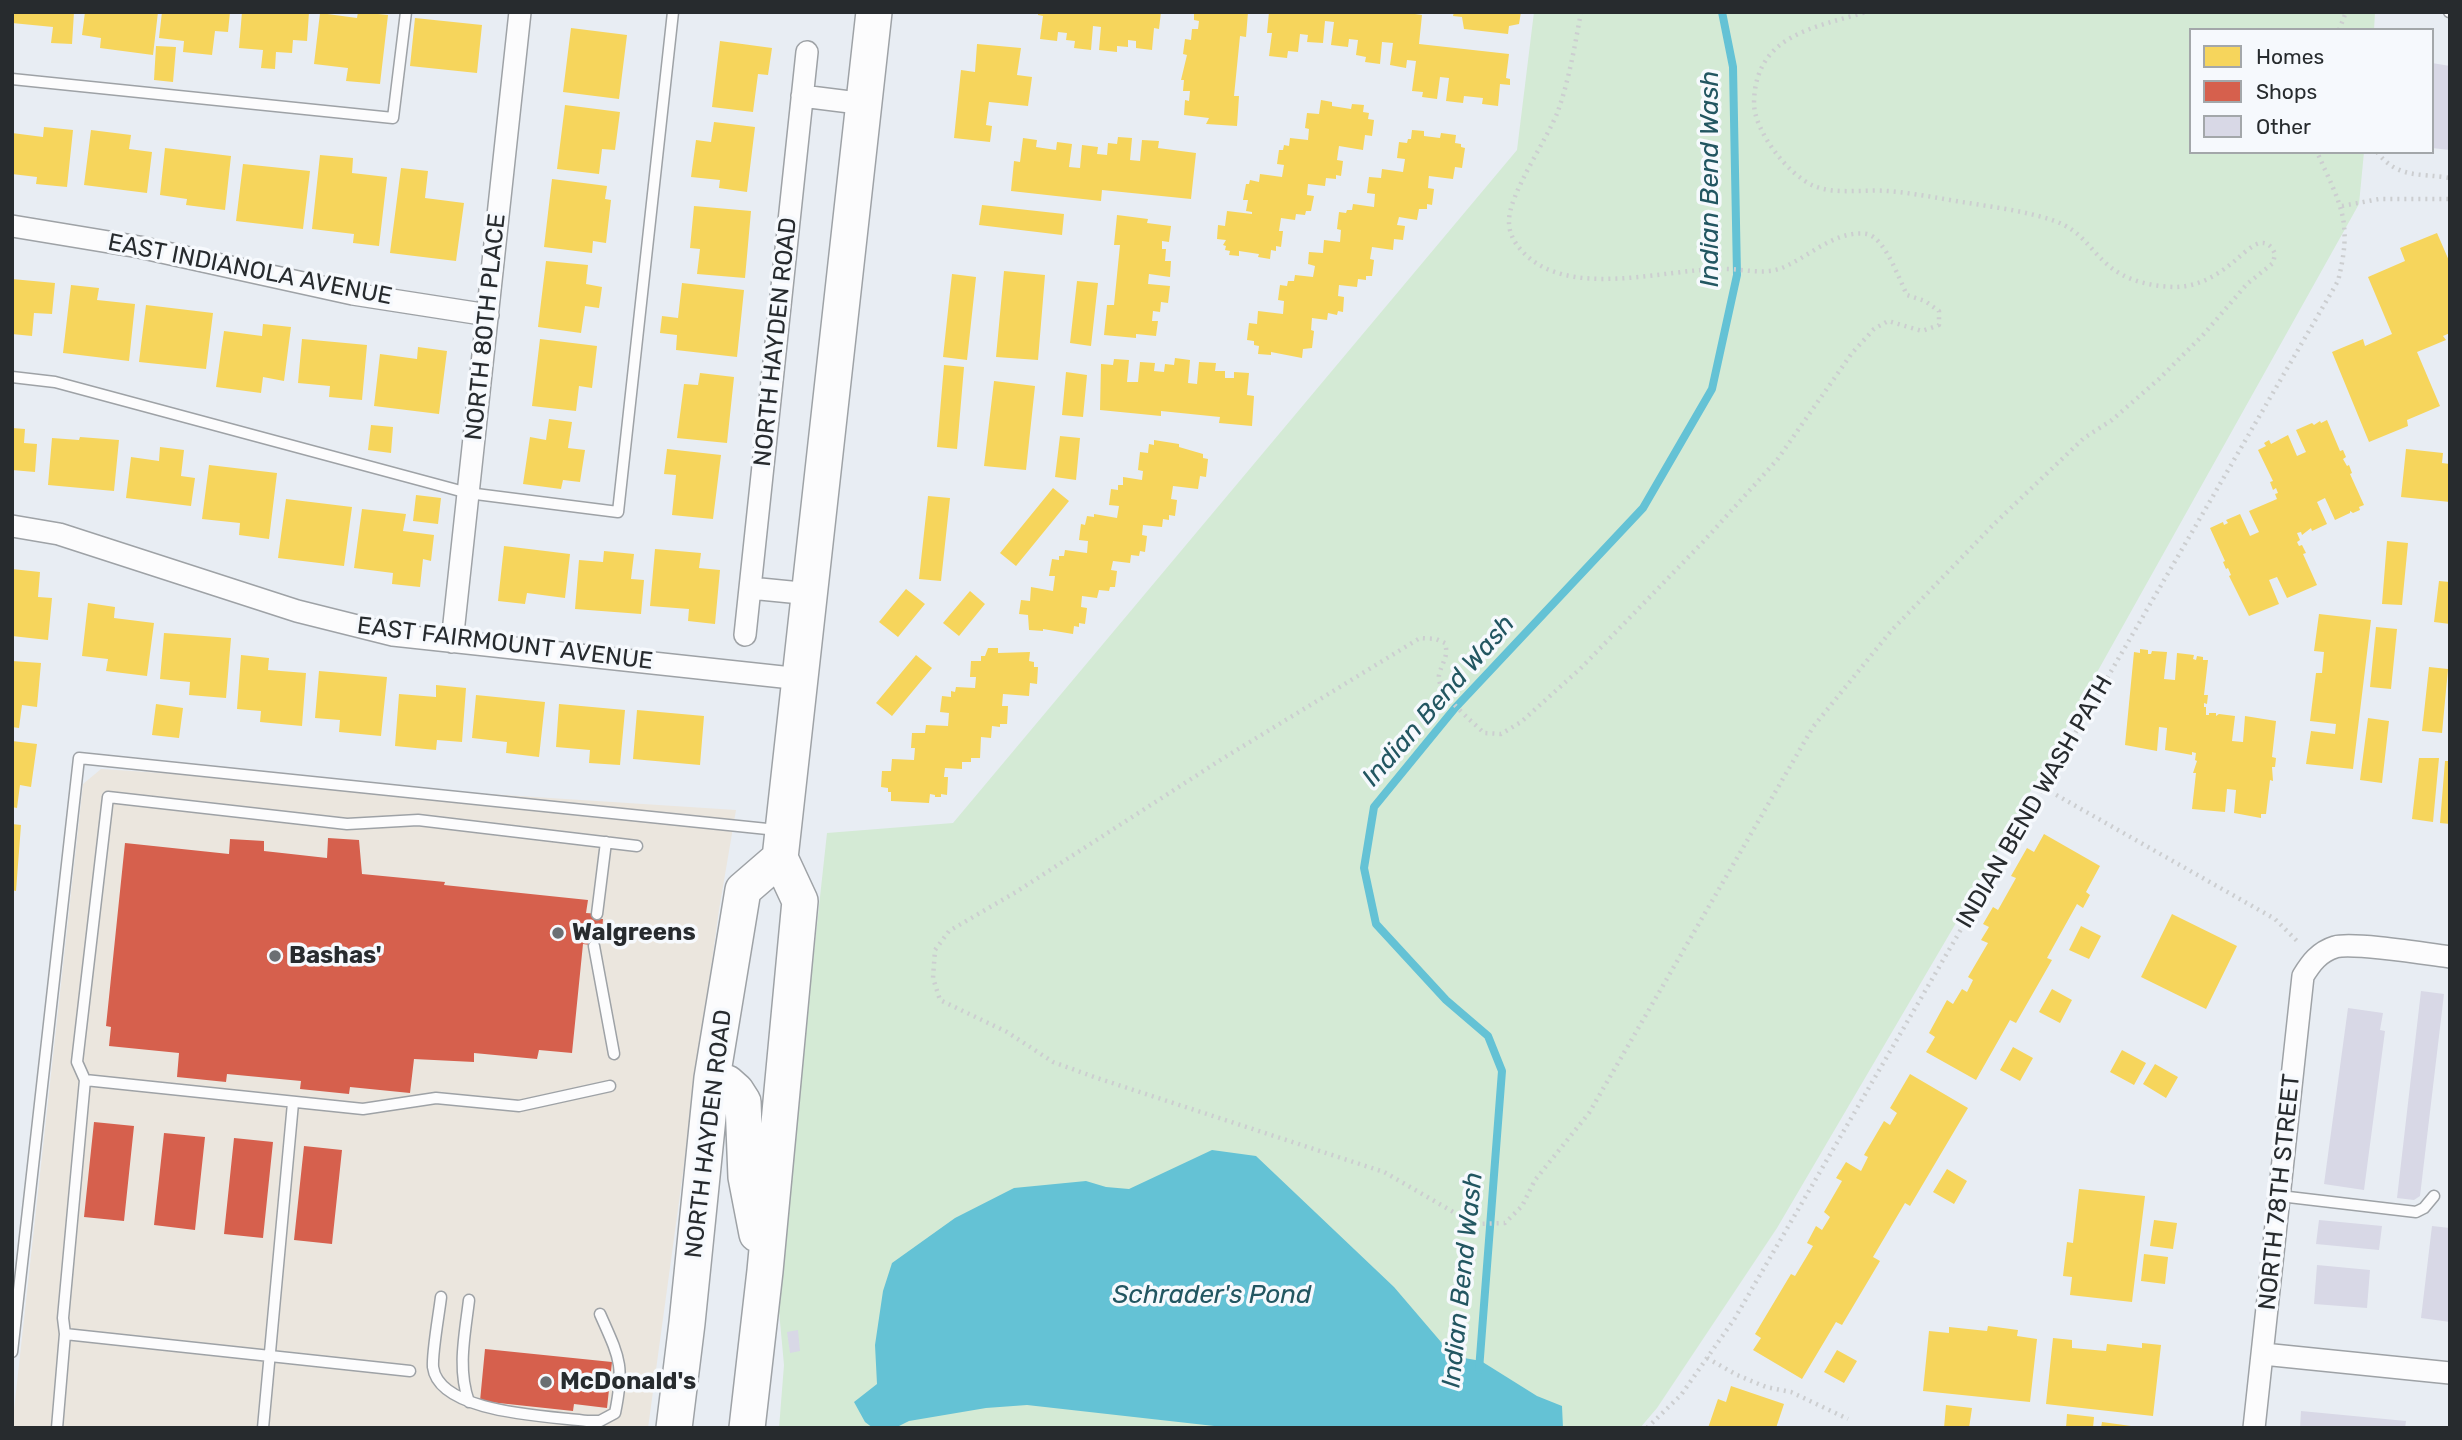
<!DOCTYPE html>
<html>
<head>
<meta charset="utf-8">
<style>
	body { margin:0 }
	#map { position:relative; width:2462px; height:1440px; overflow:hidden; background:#e8edf3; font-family:Rubik,sans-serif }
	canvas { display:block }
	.frame { position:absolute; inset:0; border:14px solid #272b2e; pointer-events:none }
	.legend { position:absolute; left:2189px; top:28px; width:245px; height:126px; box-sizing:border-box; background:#f6f9fd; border:2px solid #a3a7aa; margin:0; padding:9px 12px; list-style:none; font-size:21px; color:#272b2e }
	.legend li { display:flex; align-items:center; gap:14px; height:35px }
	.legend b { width:35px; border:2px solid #a3a7aa }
</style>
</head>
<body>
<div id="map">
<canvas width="2462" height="1440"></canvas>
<div class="frame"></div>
<ul class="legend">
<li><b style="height:19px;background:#f6d55c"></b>Homes</li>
<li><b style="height:19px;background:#d6604d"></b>Shops</li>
<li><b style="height:19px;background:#d8d8e6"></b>Other</li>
</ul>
</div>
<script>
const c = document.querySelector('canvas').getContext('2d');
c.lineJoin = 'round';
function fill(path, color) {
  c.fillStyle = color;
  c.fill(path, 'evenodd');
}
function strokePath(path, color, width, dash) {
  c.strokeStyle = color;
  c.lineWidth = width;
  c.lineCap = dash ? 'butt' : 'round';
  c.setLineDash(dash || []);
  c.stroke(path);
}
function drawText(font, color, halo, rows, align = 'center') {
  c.font = font + ' Rubik,sans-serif';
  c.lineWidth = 7;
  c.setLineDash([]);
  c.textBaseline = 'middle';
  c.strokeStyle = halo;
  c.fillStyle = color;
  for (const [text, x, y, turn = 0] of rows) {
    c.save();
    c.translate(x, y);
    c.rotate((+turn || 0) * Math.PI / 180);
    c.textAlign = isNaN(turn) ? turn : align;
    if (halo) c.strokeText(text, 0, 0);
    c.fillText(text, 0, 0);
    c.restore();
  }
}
fill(new Path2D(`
	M101,769L736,810L719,910L648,1428H12L83,784Z`), '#ebe6de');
fill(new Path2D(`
	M1534,12H2375L2374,30H2191V152H2364L2359,204L1973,894L1777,1228L1657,1408L1640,1428H779L784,1365L779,1311L792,1153L827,833L953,823L1517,150Z`), '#d4ead5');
fill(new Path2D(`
	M1212,1150L1256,1156L1394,1287L1453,1356L1481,1361L1537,1396L1562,1406L1563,1428H1232L1027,1405L986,1408L909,1421L895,1428H873L865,1422L854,1402L877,1384L875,1345L883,1291L892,1263L955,1218L1014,1188L1086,1181L1106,1187L1129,1189Z`), '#64c2d5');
fill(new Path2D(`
	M12,12H74L72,44L51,43L53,27L12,23Z
	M85,12H158L153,55L100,48L101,38L82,35Z
	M162,12H230L228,32L215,31L212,55L183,52L184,41L159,38Z
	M242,12H309L307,41L293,40L292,53L276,52L275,69L261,68L263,50L239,48Z
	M358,12L388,15L380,84L346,81L348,68L314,64L320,13L357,18Z
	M1038,12H1161L1159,29L1154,28L1152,50L1136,48V41L1128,40V47L1117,46V52L1099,50L1101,27L1093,26L1091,50L1074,48L1075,41L1066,40L1067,33L1058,32L1057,41L1040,39L1043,16L1038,15Z
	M1194,12H1248L1246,37L1240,36L1234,96H1239L1237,126L1206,124L1209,118L1184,115L1185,100L1189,101L1190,91H1183L1184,80H1181L1187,55L1183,54L1185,39L1191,40L1192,29H1198L1199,21L1194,20Z
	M1269,12H1401L1422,15L1419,44L1509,54L1506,78L1510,79V85L1500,84L1498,106L1482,104L1483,98L1464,96L1463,103L1446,101L1449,78L1440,77L1437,99L1422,97L1423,92L1412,91L1416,61L1407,60L1406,68L1390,65L1393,43L1382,42L1380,64L1365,62L1366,57L1356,55L1358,40L1349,39L1348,47L1331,45L1334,22L1325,21L1323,43L1307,42L1308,35L1300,34L1298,52L1288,51L1287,58L1269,56L1272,33H1267Z
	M1454,12H1521L1519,24L1509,26L1508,34L1464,29L1462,17L1453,16Z
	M415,18L482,25L477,73L410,66Z
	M571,28L627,35L619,99L563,92Z
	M720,41L772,48L768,75L758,74L753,112L712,107Z
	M977,44L1021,48L1017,75L1032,77L1028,106L989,102L986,125L992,126L990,142L954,138L961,70L975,72Z
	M156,46L176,47L173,82L154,80Z
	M1321,100L1332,102V106L1351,109L1352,104L1364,105L1363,112L1369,113L1368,119L1374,120L1372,136L1365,135L1363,150L1339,146L1337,160L1343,161L1341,176L1336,175V179L1326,178L1325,186L1308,184L1307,195L1314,196L1311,211H1306L1305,215L1296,214L1295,220L1281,218L1279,231H1283L1281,247L1276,246V251L1271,250L1270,259L1258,257L1259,254L1239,251V256L1229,255L1230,251L1225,250L1226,246L1223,245L1226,240L1217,239L1218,225L1225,226L1227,211L1252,214V212L1246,211L1248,200H1243L1246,184H1249L1250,180L1259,182L1260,174L1282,177L1284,165L1277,164L1279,150H1283L1284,145L1289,146L1290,138L1308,140L1309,129L1305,128L1307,113L1319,114Z
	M565,105L620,112L615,150L602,149L599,174L557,169Z
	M714,122L755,127L747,192L719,188L720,180L691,177L696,140L711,142Z
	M44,127L73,130L67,187L36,184L37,177L12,174V133L43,137Z
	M91,130L131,135L129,149L152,152L147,193L84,185Z
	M1412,130L1424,131V136L1440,138L1441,133L1456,135L1455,143L1461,144V147L1465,148L1462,168L1455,167L1453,179L1429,176L1428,188L1434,189L1432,205L1427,204V209H1419L1417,220L1399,217L1397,225L1405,226L1403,240L1394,239L1393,250L1372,247L1370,259L1374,260L1372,276H1366V280L1358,279L1357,287L1339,285L1338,296L1344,297L1343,312L1338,311L1337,315L1328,313L1327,320L1312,318L1311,330L1314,331L1312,348L1303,349L1302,358L1271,352V355L1258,354L1259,346L1254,345V341L1247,340L1249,323L1257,324L1258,311L1283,314L1284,301L1278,300L1280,285L1287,286L1288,281H1294L1295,275L1313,277L1315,266L1308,264L1309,252L1323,253L1324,240L1340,242L1341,230L1337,229L1339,212L1346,213L1347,210H1352L1353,204L1374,207L1375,194L1367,193L1369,177L1381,178L1382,169L1403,172L1405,159L1397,158L1399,142L1407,143L1408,139H1411Z
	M1118,137L1132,138L1130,160L1140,161L1142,140L1159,141L1158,148L1196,153L1191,199L1102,190L1101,201L1011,191L1014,161L1020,162L1023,138L1037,140L1036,147L1056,150L1057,142L1072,144L1069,167L1080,168L1082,145L1098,147L1097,154L1107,155L1108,143L1117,144Z
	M165,148L231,156L225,210L186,205L187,199L160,195Z
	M320,155L353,158L352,173L387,177L379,246L353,243L354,234L312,229Z
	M243,164L310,171L303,229L236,221Z
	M401,168L428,171L425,198L464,203L456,261L390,253Z
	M552,179L607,186L605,199L611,200L606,243L593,241L592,253L544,247Z
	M982,205L1064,214L1062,235L979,225Z
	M694,206L751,211L745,278L697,274L700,249L690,248Z
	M1117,215L1148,219L1147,223L1171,226L1169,242L1162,241V249H1166L1165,261H1171L1170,277L1149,274L1148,284L1170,286L1168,303L1161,302L1160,312L1153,311L1152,321H1158L1156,336L1136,334V338L1104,335L1107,305H1114L1120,245H1114Z
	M2437,233L2450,263V333L2443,336L2446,340L2417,352L2440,406L2407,420L2408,426L2369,442L2332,352L2363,339L2365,346L2392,334L2368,277L2405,261L2400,248Z
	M546,261L588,265L586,284L602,287L599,308L585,306L581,333L538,327Z
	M1004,271L1045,275L1038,360L996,357Z
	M952,274L976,277L967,360L943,357Z
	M12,279L55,283L52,314L34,313L32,336L12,334Z
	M1077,281L1098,283L1091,346L1070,343Z
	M682,283L744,290L737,357L676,350L677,335L660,333L662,316L678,318Z
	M71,285L99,288L97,300L135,304L129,361L63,353Z
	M146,305L213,313L206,369L139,362Z
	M263,324L291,327L284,381L263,377L261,393L216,387L224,331L262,336Z
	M302,339L367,345L362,400L329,397L330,386L298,383Z
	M540,339L597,346L592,388L579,386L576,411L532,406Z
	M418,347L447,351L439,414L374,406L380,354L417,359Z
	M1175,358L1190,360L1188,383L1197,384L1199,362L1216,363L1215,371H1225V378H1234V372L1249,373L1247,395L1254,396L1252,426L1219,423L1220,417L1161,411V416L1100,410L1101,364L1113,365L1114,359L1129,360L1127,382H1138L1140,362L1155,363L1154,371L1164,372L1165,364L1174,365Z
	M944,365L964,367L957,449L937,447Z
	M1066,372L1087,375L1083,417L1062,415Z
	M700,373L734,377L727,443L677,438L684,384L698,385Z
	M994,381L1035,386L1026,470L984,466Z
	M549,419L572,422L568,448L585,450L580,482L563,480L561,489L523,484L530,437L546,440Z
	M2327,420L2340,451L2343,450L2346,457L2343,459L2347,466L2349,465L2352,473L2350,474L2364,505L2359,507L2360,510L2353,513L2350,511V513L2335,520L2325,498L2317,502L2327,524L2312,531L2311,528L2302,535L2301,532L2297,533L2300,540L2297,542L2299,546L2302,545L2306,553L2303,554L2317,585L2287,598L2277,577L2269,580L2279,604L2249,616L2229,576L2231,575L2228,568L2226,569L2223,562L2225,561L2210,528L2223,522L2224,525L2228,523L2226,520L2240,514L2250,536L2259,532L2249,511L2277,499L2275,494L2278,493L2276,488L2273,490L2270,482L2273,481L2258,450L2266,446L2264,443L2269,440L2271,444L2288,435L2297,456L2306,452L2296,430L2312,423L2314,425L2320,421L2321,423Z
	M371,425L393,427L391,453L368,450Z
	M12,428L25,429L24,443L37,444L35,472L12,470Z
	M1060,436L1080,438L1076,480L1055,477Z
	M80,437L119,440L114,491L48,485L52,438L79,440Z
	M1154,440L1179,444V447L1203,454V458L1208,459L1206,477L1200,476L1198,489L1173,486L1171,499L1177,500L1175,516L1169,515V520L1163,519L1162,527L1143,525L1142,535L1147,536L1145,552L1140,551L1139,556L1131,555L1130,563L1113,561L1111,570L1117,571L1115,587H1110L1109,591L1099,590L1097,598L1082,596L1081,607L1087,608L1085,624L1079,623V627L1074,626L1073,634L1043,629V631L1029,630L1028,615L1019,614L1021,600L1030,601L1031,587L1053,591L1055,576H1049L1052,559L1059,560V556H1064L1065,550L1087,553L1088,541L1079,540L1081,524L1085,525L1087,516L1094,517V514L1117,518L1119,506L1109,505L1111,489L1118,490V485H1123V477L1142,480L1143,471L1138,470L1140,452L1148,453L1149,444L1154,445Z
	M160,447L184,450L181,476L195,478L191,506L126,498L131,457L159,461Z
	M667,449L721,455L713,519L672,515L676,475L664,474Z
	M2406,449L2443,453L2442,463L2450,464V502L2401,497Z
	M209,465L277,473L269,539L239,535L240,523L202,519Z
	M1053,488L1069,501L1016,566L1000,553Z
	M416,495L441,498L438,524L413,521Z
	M928,496L950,498L941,581L919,579Z
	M286,499L352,507L344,566L278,558Z
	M362,509L406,514L403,531L434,535L431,561L423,559L420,587L392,584L393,573L354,568Z
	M2387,541L2408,543L2402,605L2382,604Z
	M504,546L570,554L565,598L527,593L525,604L498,601Z
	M655,549L701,553L699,568L720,570L715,624L688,621L689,609L650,606Z
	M604,551L634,554L631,579L644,580L641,614L575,609L579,560L603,562Z
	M12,569L40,572L38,597L52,598L48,640L12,636Z
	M2439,581L2450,582V624L2434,622Z
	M906,589L925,604L898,637L879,622Z
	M970,591L985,604L959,636L943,623Z
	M88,603L115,607L114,618L154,623L147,676L106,671L108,659L82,656Z
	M2319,614L2371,620L2353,769L2306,764L2311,731L2335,734L2336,724L2310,721L2316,673H2322L2324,652L2314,651Z
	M2376,627L2397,629L2391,689L2370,687Z
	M164,633L231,638L226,698L189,695L190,682L160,679Z
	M988,648H998V653L1030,652L1029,661L1034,662V667H1038L1037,684L1030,683L1029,696L1003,694L1002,706H1008L1007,724H1000V727L992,726L991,738L981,737L980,758H971V762H962V769L945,768L944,777H948L947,795L941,794V797H935V795L930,794L929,803L891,801V792H888V788L881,787L882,771H891L892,759L914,760L915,748H911L912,733H925L926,725L948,726L949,713L940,712L942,696L951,697V691L955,692L956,687L975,688L976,677H970L971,661H981V656H985Z
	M2140,649L2148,650V654H2151L2152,651L2167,652L2164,679L2175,680L2177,653L2194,655L2193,659L2196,660L2197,656L2203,657V660H2208L2204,695H2208L2207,704L2204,703V707H2206V715H2209V713H2216V716L2219,714L2235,716L2232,741L2243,742L2245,716L2276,721L2272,757L2276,758L2275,767H2272L2273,781L2270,780L2266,814H2261V818L2234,813L2236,790L2227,789L2225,812L2192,809L2196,773H2193L2197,761L2195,760L2196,753L2192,752V755L2165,750L2167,728L2159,727L2157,751L2125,745L2134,652L2140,653Z
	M241,655L269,658L268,670L306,673L302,726L260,722L261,711L237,709Z
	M916,655L932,668L892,716L876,703Z
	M12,661L41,663L37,707L22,705L19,728L12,727Z
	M2429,667L2448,669L2442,733L2422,731Z
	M319,671L387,677L381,736L339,732L340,720L315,718Z
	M436,685L466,688L462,742L437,740L436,750L395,746L399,694L436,697Z
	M476,695L545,702L539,757L506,753L507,742L472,738Z
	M156,704L183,708L179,738L152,735Z
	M559,704L625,710L620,765L589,763L590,750L556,747Z
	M637,710L704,716L700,765L633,759Z
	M2368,718L2389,721L2382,783L2360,780Z
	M12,741L37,744L31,787L20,785L17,808L12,807Z
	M2419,758H2439L2433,822L2412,819Z
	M2445,761H2450V824L2440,823Z
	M12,824L21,825L16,891L12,890Z
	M2044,834L2100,866L2086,892L2090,895L2083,908L2077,904L2047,958L2052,960L2016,1023L2010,1020L1976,1080L1926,1052L1935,1037L1929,1033L1947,1000L1953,1004L1962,989L1967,992L1973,980L1968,977L1988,943L1981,940L1989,927L1983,924L1993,907L1998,910L2016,878L2011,876L2027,848L2034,852Z
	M2172,914L2237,946L2206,1009L2141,977Z
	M2081,926L2101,936L2089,959L2069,950Z
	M2052,989L2072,1000L2060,1023L2039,1012Z
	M2013,1047L2033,1058L2020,1081L2000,1070Z
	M2122,1050L2146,1063L2134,1085L2110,1072Z
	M2155,1064L2178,1077L2166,1098L2143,1084Z
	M1910,1074L1968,1108L1910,1206L1905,1203L1873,1257L1880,1261L1842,1325L1836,1322L1802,1379L1753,1350L1761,1338L1755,1334L1791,1274L1795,1276L1813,1246L1807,1243L1816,1226L1822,1230L1830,1217L1824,1212L1842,1181L1836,1178L1846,1162L1861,1171L1868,1157L1864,1155L1884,1121L1890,1125L1897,1113L1890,1108Z
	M1947,1169L1967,1181L1954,1204L1933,1192Z
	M2079,1189L2145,1196L2132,1302L2070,1295L2072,1277L2063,1276L2067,1242L2073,1243Z
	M2154,1220L2177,1223L2173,1249L2150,1246Z
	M2144,1254L2168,1257L2165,1284L2141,1281Z
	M1988,1326L2018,1330L2017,1336L2037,1339L2030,1402L1923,1391L1929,1331L1949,1333V1327L1987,1331Z
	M2053,1338L2072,1340V1348L2106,1351L2107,1344L2142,1348V1343L2161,1345L2153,1416L2046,1404Z
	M1837,1350L1857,1361L1844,1383L1824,1372Z
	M1731,1386L1784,1404L1776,1428H1708L1718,1399L1726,1402Z
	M1946,1405L1972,1408L1969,1428H1944Z
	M2067,1414L2094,1417L2093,1428H2066Z
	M2102,1422L2131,1426V1428H2101Z`), '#f6d55c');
fill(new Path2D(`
	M328,838L359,840L362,874L445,882L444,885L588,900L586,913L601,914V919H603L601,943H598V946L583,944L572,1053L539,1050L537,1059L474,1053V1062L414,1059L410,1093L350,1087L349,1094L300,1089L301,1081L227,1074L226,1082L177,1077L179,1053L109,1046L111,1027L106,1026L125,843L229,854L230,839L264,841V851L327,858Z
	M94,1122L134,1126L124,1221L84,1217Z
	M164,1133L205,1137L195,1230L154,1225Z
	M234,1138L273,1142L263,1238L224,1234Z
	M304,1146L342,1150L332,1244L294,1240Z
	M485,1349L612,1362L607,1408L574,1404L573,1411L480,1401Z`), '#d6604d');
strokePath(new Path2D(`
	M1479,1370L1502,1071L1488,1036L1446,1000L1376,924L1364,868L1374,807L1455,708L1643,508L1712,389L1737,275L1733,67L1722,12`), '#64c2d5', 8);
fill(new Path2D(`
	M2432,63L2450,66V150L2432,148Z
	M2421,991L2444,994L2420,1196L2414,1200L2397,1198Z
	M2348,1008L2383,1013L2380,1030L2385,1031L2364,1190L2324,1184Z
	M2319,1220L2382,1226L2379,1250L2316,1244Z
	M2432,1226L2450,1228V1322L2421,1318Z
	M2317,1265L2370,1270L2367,1308L2314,1304Z
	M798,1330L800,1351L790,1353L787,1332Z
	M2301,1411L2406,1421L2405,1428H2300Z`), '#d8d8e6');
const service = new Path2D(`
	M2449,12H2450
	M12,79L393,118L406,12
	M12,377L55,382L468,493L618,512L673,12
	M597,914L606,842
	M594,946L614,1054
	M85,1080L363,1109L436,1098L519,1106L610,1086
	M2280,1196L2416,1212L2424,1208L2434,1196
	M441,1297C439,1314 432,1352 433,1367C439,1414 551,1416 587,1421H600L615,1413C625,1365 619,1357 600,1314
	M65,1334L410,1371
	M12,1352L79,758L777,830
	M469,1402C457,1369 465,1334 469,1300
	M57,1428L65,1334L63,1318L85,1080L77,1062L108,797L347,824L418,820L637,846
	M263,1428L293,1103`);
const minor = new Path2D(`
	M802,96L866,104
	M12,226L139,247L353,294L488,315
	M12,526L59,534L297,611L393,635L801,679
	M750,588L811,594
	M745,635L807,52
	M452,642L520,12
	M2263,1354L2450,1373
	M2254,1428L2303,976C2311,963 2319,952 2335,947C2353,942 2427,954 2450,957`);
const primary = new Path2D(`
	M712,1078L727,1083L736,1091L743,1102L746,1177L757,1234
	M674,1428L687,1323L712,1078L743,890L780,858
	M747,1428L765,1271L800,901L780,858L874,12`);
strokePath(service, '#9ea2a6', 13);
strokePath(minor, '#9ea2a6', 24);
strokePath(primary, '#9ea2a6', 38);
strokePath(new Path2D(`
	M1581,12C1575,45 1569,80 1558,111C1547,140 1508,195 1509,222C1509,233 1514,242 1521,250C1566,301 1663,269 1721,269C1740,268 1760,275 1779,269C1807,259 1835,229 1867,234C1885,238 1899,279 1907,295L1925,301L1939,311V325L1922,331L1888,321L1874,329L1852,353L1777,460L1703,542L1580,669L1521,722L1501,734L1484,733C1472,721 1436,693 1439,675C1442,662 1449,657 1445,643L1436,639L1420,638L1222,759L1016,892L949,931L935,950L933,978L940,1000L1007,1032L1053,1062L1097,1078L1384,1172L1474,1224L1505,1223L1522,1206L1535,1180L1589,1113L1813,727L1891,631L1993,525L2084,438L2112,420L2159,379L2203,335L2247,284L2273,263L2275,254C2272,247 2268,242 2260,243C2252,245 2244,253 2238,258C2221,273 2201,286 2177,287C2153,287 2126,281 2108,265C2088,248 2082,231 2055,221C2026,211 1993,207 1962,202C1937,198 1913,193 1888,191C1864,189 1837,195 1814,186C1788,175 1754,131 1754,103C1755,35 1813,28 1866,12
	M2339,30L2346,12
	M2377,152C2398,179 2420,173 2450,178
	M2342,206L2379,199H2450
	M2044,788L2275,919L2299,943
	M1707,1358L1737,1375L1766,1387L1791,1392L1848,1419
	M1647,1428L1681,1395L1735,1318L2338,281C2353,221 2341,206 2317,152`), '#ccced0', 4.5, [2, 5]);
strokePath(service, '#fcfcfd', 10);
strokePath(minor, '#fcfcfd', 21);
strokePath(primary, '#fcfcfd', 35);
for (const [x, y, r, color] of [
	[558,933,7,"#6b6f73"],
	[275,956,7,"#6b6f73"],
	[546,1382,7,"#6b6f73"]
]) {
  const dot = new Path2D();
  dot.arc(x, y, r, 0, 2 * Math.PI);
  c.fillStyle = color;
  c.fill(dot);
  strokePath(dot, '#f6f9fd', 2.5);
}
drawText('24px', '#272b2e', '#f6f9fd', [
	["EAST INDIANOLA AVENUE",250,270,11],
	["NORTH 80TH PLACE",486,327,-84],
	["NORTH HAYDEN ROAD",776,342,-84],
	["EAST FAIRMOUNT AVENUE",505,644,7],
	["INDIAN BEND WASH PATH",2035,802,-60],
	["NORTH HAYDEN ROAD",709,1134,-83],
	["NORTH 78TH STREET",2280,1192,-84]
]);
drawText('bold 24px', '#272b2e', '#f6f9fd', [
	["Walgreens",572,933],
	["Bashas'",289,956],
	["McDonald's",560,1382]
], 'left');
drawText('italic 26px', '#225661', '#f6f9fd', [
	["Indian Bend Wash",1710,179,-90],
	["Indian Bend Wash",1439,701,-49],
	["Indian Bend Wash",1463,1280,-84],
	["Schrader's Pond",1212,1295]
]);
</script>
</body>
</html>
